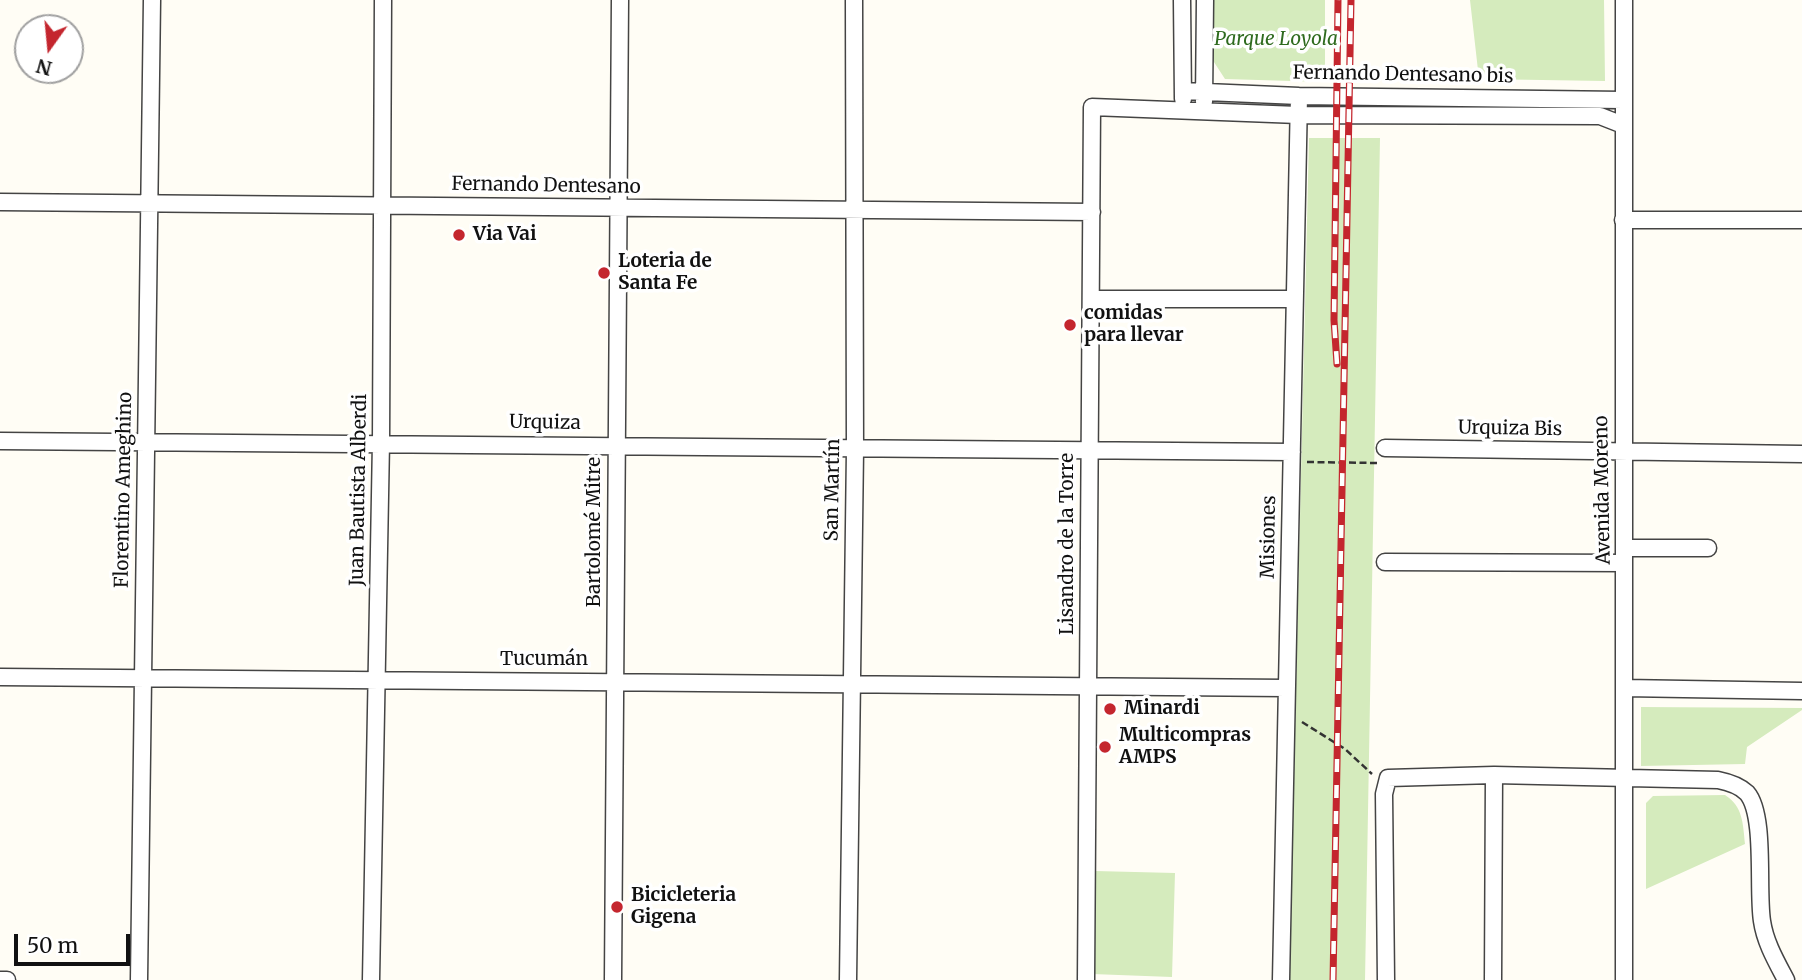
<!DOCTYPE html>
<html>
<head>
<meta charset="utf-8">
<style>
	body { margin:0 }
	#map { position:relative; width:1802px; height:980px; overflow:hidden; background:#fffdf5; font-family:Merriweather,serif }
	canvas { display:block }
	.north { position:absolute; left:14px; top:14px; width:70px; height:70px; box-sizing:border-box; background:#fff; border:2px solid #a0a0a0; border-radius:50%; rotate:195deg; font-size:19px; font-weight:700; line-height:28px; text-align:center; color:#111 }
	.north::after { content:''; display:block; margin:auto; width:24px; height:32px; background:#c4262e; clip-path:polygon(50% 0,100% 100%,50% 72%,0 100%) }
	.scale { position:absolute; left:14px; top:934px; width:116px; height:32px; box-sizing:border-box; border:4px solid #111; border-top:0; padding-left:9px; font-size:21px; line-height:24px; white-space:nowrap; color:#111; -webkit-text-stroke:5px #fff; paint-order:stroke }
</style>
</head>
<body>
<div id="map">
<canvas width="1802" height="980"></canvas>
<div class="north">N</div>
<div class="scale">50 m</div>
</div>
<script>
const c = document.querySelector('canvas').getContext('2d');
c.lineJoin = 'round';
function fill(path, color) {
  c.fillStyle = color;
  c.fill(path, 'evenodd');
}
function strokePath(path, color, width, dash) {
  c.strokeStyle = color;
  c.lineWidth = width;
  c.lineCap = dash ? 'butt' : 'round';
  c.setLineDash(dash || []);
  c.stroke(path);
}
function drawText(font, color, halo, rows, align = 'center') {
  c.font = font + ' Merriweather,serif';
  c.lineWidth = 7;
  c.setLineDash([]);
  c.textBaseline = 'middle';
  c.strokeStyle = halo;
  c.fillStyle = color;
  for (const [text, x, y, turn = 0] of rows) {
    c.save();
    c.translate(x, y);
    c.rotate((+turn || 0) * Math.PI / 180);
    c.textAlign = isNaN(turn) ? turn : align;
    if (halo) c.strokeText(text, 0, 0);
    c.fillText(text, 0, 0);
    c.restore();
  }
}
fill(new Path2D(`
	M1212,0H1325V82L1225,79L1212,59Z
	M1470,0H1604L1605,81L1479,79Z
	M1309,138H1380L1365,980H1289Z
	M1641,707L1802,708V710L1747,747L1745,764L1641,766Z
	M1725,795C1743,806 1743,824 1745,844L1646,889V803L1653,796Z
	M1095,871L1175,873L1172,977L1092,974Z`), '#d5ebbd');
const minor = new Path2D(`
	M1182,0L1183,99
	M1183,91L1299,96L1623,100
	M1204,102L1205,0
	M0,202L1092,212
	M1623,220H1802
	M1091,299H1294
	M0,441L1292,452
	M1385,448L1802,454
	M1624,548H1708
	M1385,562L1624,563
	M0,677L1286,688
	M1625,688L1802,691
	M0,980H7
	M139,980L152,0
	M371,980L381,442L383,0
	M613,980L620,0
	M848,980L855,450L854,0
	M1086,980L1092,107L1298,115L1600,116L1623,125
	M1281,980L1299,96
	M1386,980L1384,794L1388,778L1494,775L1718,780C1728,782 1740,786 1747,793C1766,815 1757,890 1762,921C1765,942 1776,961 1786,980
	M1493,980L1494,775
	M1624,980V0`);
strokePath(minor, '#444', 19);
strokePath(new Path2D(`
	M1307,462L1378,463
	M1302,722L1345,749L1372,774`), '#333', 2.5, [7, 3.5]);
strokePath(minor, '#fff', 16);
const rail = new Path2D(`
	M1337,364L1334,320L1338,0
	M1333,980L1351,0`);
strokePath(rail, '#c4262e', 7);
strokePath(rail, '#fff', 4.5, [13]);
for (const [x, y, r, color] of [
	[459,235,7,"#c4262e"],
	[604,273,7,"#c4262e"],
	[1070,325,7,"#c4262e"],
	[1110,709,7,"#c4262e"],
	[1105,747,7,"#c4262e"],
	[617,907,7,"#c4262e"]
]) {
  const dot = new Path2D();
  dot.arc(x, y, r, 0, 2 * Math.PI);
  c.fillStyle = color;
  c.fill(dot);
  strokePath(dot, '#fff', 2.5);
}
drawText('italic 19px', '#2f6b1f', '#fff', [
	["Parque Loyola",1276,40]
]);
drawText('19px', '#111', '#fff', [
	["Fernando Dentesano bis",1403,75,1],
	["Fernando Dentesano",546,186,1],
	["Urquiza",545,423,1],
	["Urquiza Bis",1510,429,1],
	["Florentino Ameghino",124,490,-89],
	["Juan Bautista Alberdi",359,490,-89],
	["San Martín",833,490,-89],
	["Avenida Moreno",1603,490,-91],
	["Bartolomé Mitre",595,532,-90],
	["Misiones",1269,537,-89],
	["Lisandro de la Torre",1068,544,-90],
	["Tucumán",544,660]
]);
drawText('bold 19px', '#111', '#fff', [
	["Via Vai",473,235],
	["Loteria de",618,262],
	["Santa Fe",618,284],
	["comidas",1084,314],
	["para llevar",1084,336],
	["Minardi",1124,709],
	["Multicompras",1119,736],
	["AMPS",1119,758],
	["Bicicleteria",631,896],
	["Gigena",631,918]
], 'left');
</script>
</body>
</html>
